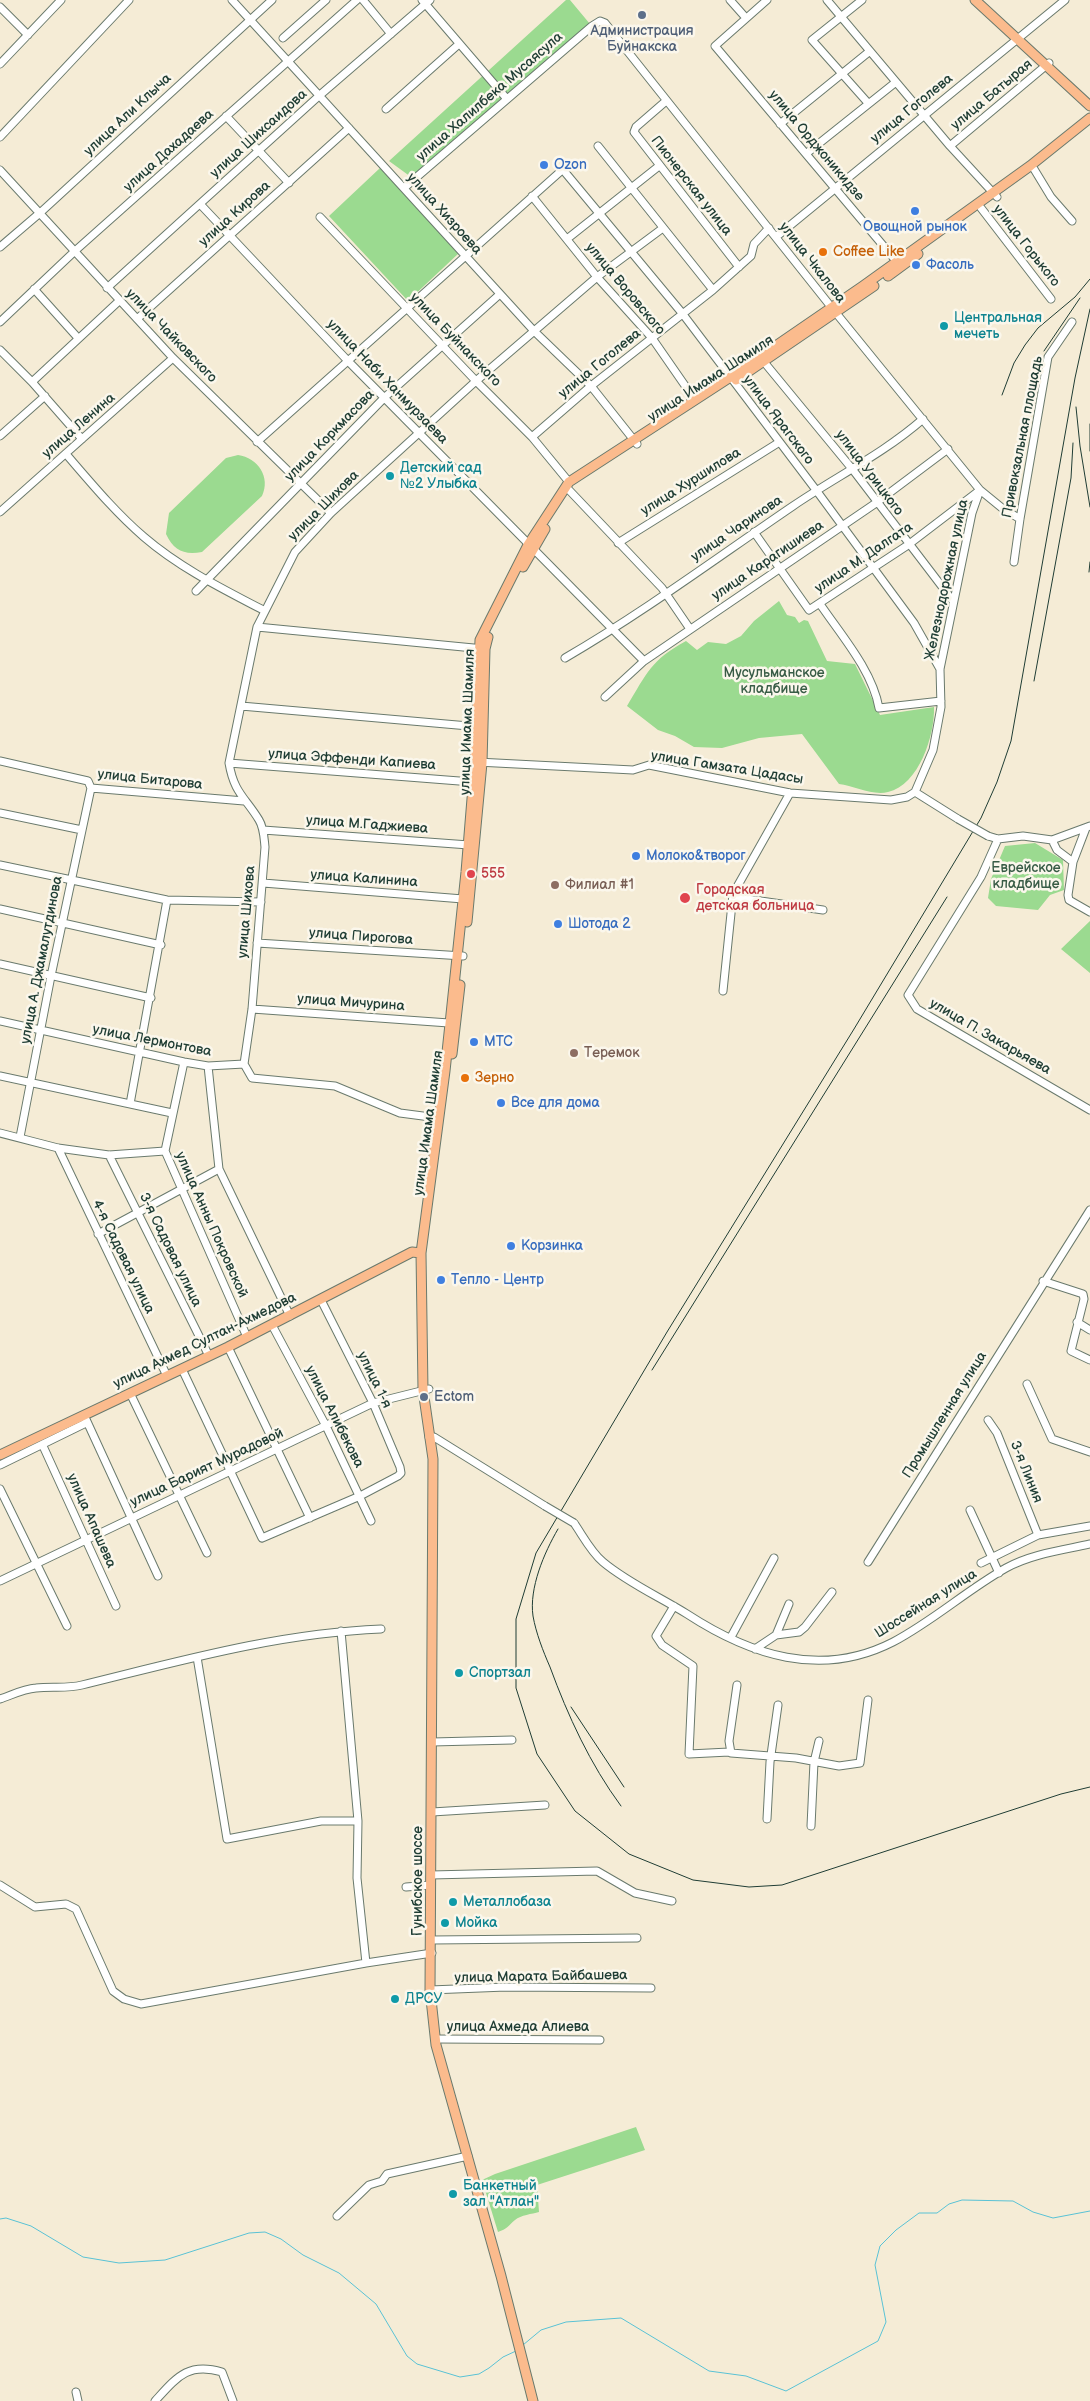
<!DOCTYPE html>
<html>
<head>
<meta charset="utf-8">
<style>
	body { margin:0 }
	canvas { display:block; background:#f5ecd6 }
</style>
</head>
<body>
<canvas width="1090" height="2401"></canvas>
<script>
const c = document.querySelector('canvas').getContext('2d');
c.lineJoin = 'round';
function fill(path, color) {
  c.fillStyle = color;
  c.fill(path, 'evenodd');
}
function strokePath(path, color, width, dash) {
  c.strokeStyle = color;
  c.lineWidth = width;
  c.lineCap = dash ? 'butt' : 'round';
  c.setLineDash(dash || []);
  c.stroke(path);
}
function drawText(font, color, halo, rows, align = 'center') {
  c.font = font + ' "Balsamiq Sans",sans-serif';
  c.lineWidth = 5;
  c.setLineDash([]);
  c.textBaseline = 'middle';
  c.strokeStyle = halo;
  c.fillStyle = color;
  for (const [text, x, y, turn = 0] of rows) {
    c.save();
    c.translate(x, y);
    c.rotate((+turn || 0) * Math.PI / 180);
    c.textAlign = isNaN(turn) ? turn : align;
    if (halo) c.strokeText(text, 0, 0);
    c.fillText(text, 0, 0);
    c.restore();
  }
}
fill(new Path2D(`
	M566,0H570L590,24L411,177L389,161Z
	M380,168L459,253L408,301L329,216Z
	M238,455C258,458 271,477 262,496L202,552C184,555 174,551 166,534L169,513L226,458Z
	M779,601L787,615L795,617L799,623L804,620L808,621L827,661L855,664L880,715L934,707C935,735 919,785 888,792C873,796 854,786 839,784L802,734L759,738L722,748L694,747L675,736L658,730L627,706C647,673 651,660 686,641L697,650L708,642L726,644L741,636L754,621Z
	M1035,843L1063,860L1064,890L1050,895L1038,910L996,906L988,898L991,879L1005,846Z
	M1090,921V973L1061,949Z
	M636,2127L645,2150L537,2185L539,2212C532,2214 521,2215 515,2220C508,2226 507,2229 498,2232L482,2180L495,2174Z`), '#9bda90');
strokePath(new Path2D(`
	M0,2219L6,2218L31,2226L83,2257L119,2263L165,2260L249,2233L265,2232L281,2239L303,2255L339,2273L376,2304L407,2356L417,2364L460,2377L479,2374L489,2368L503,2357L516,2351
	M523,2345L541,2330L566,2322L621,2318L709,2371L746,2376L786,2391L878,2341L886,2322L875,2265L880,2246L896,2230L919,2213H937L949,2204L962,2200L1013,2201L1033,2212L1053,2218L1090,2211`), '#59c2d5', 1);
const minor = new Path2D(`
	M232,0L534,331L591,386L637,444
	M363,0L391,34
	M422,0L507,99
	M730,0L746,18
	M767,0L715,46L897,262
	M827,0L950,146L997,197
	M862,0L812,40L868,103
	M0,7L28,35
	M283,38L326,0
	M0,64L61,0
	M666,101L636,127L634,132L739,267
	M386,109L459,44
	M226,116L289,183
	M780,124L870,51
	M0,137L129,0
	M598,146L713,290
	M950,146L1049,63
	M807,153L896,82
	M1034,169L1051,197L1072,221
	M0,170L173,358L331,513
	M404,188L592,26L600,21L605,23L836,313L980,490L1002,508L1020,519
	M532,196L597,277L652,338L695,400
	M200,204L348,361L644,661
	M981,208L1051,299
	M320,217L476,381L532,437L569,482
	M776,237L1065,0
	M567,239L659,166
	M0,247L41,212L272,0
	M107,288L320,95L430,0
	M34,289L78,338
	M137,319L349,128
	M0,322L76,250L357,0
	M0,350L32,382L82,439
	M764,362L853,470L953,601
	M32,382L119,301
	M0,436L45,396
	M532,437L591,386L713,290L751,256L754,244L769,228
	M257,442L561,171H564L682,313L816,490L914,623L940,669
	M66,454C91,483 115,512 144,537C180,568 223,589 265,611
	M569,490L662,588L690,629
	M0,512L173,358
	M754,532L809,610L908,545L980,490
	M618,543L778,443
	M1014,562L1020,519L1048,357L1072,322
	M196,591L385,397L500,294
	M820,604C841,635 872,670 879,708L941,701
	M257,627L484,649
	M565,658C644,612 718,557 793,506C837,476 883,454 923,419
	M605,697L644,661L876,503L948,449
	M241,706L480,727
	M0,761L88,781L91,788L244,801
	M477,762L633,770L649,765L790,793L891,800L907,797L915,792L933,750L941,707L940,669L972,513L980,490
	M229,763L472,782
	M915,792L958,819
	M0,813L82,830
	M1086,828L1073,862L1068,895L1069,900L1090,912
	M263,830L469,845
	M988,836L998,839L1023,836L1052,840L1090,826
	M998,839L981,877L908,995L917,1009L1090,1110
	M1052,840L1057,850L1073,862
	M0,865L167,900L261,902
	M263,883L463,899
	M733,897L823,910
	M0,909L161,945
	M257,943L463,956
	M0,964L151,998
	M723,991L733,894L790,793
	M252,1009L449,1023
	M0,1021L184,1062L208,1066L244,1064
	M184,1062L165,1151L247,1337
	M244,1064L252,1009L265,847C264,838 264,828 259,820C245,797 234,793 229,763L257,627L295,552L331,513L476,381L597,277L663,228
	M244,1064L252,1078L335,1086L400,1113L438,1118
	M208,1066L219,1169L290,1316
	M0,1076L172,1113
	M130,1104L167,900
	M0,1133L58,1148L109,1155L165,1151
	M20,1137L51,976L91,788
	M58,1148L167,1376
	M109,1155L209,1356
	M98,1234L219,1169
	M1043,1281L1083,1294L1084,1299L1071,1351L1090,1360
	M1077,1322L1090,1330
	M272,1325L326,1426L371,1521
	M228,1347L310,1518
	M182,1369L262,1538L360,1496L398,1476L401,1473L400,1467L373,1403L321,1300
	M1027,1384L1052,1439L1090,1452
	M130,1393L207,1553
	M84,1415L158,1576
	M988,1420L997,1433L1038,1535
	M429,1437H434L545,1506
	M43,1446L116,1606
	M0,1465L86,1423
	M0,1489L67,1626
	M970,1510L999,1573
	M574,1523C583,1536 591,1552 603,1562C628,1583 660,1597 687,1614C750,1655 821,1679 893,1642C933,1621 967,1590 1006,1568C1031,1554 1063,1550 1090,1544
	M868,1562L1090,1210
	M981,1563L1038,1535L1090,1526
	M0,1581L373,1403L429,1389
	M674,1606L656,1636L662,1645L693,1666L689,1754L729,1752
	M341,1631L358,1821L357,1878L366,1963
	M776,1635L789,1604
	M731,1637L774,1558
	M755,1649L776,1635L799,1632L805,1627L832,1592
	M197,1657L227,1839L321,1821H358
	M737,1685L729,1741L731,1753L796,1758L839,1766L860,1763L868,1700
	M0,1699C12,1695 23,1689 36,1688C52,1686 66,1689 82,1685C180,1661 279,1633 381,1629
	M432,1742L512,1740
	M432,1812L545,1805
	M767,1819L770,1762L778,1705
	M811,1826L814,1762L819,1741
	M431,1875L597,1871L635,1893L672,1901
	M0,1885L35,1907L66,1904L76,1909L113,1991L124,1999L141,2004L366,1963L432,1953
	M406,1887L431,1885
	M432,1940L637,1938
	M430,1990L506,1987L651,1988
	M436,2039L600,2040
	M337,2216L369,2185L382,2181L387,2174L468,2156
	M76,2392L78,2401
	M155,2401C177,2377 188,2362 222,2372L233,2401`);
const major = new Path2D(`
	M975,0L1090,106
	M888,276L918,254
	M736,380L874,286
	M523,567L545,529
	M467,922L482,763L485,649L488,637
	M452,1054L460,985
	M0,1455L228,1347L412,1252L421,1253
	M533,2401L501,2276L436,2045L430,1990L433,1459L423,1390L421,1253L445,1071L466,872L475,762L480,640L528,545L569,482L729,378L863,286L1030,166L1090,118`);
strokePath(minor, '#6a7a6d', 9);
strokePath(major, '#6a7a6d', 11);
strokePath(minor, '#fff', 7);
strokePath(major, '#fbbb8d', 9);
strokePath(new Path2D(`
	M1090,309L1075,378L1011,741L997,782L981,818L854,1029L667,1332L536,1553L516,1619V1688L537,1754L575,1811L629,1854L693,1880L749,1887L782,1885L1061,1794L1090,1787
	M1044,351L1080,298
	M1002,395L1014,363L1025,345L1038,328L1075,297L1090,279
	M1076,407L1080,446L1090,507
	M1090,424V451
	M1089,572L1090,562
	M1034,681L1071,478L1073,443
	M652,1370L947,897
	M558,1529C544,1553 529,1588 533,1616C536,1633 543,1651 550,1667C568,1716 590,1764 621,1806
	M571,1707L624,1787`), '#1f3d34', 1);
const minorBridge = new Path2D(`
	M958,819L988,836
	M545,1506L574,1523`);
strokePath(minorBridge, '#6a7a6d', 9, []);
strokePath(minorBridge, '#fff', 7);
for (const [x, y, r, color] of [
	[642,15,5,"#5c6f8a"],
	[544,165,5,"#3f7fe0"],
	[915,211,5,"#3f7fe0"],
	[823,252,5,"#e8710a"],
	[916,265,5,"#3f7fe0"],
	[944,326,5,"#0f9aa8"],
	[390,476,5,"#0f9aa8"],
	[636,856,5,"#3f7fe0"],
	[471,874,5,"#e0444e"],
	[555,885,5,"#8d6e63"],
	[685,898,6,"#e0444e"],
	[558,924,5,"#3f7fe0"],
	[474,1042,5,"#3f7fe0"],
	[574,1053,5,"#8d6e63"],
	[465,1078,5,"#e8710a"],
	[501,1103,5,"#3f7fe0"],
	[511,1246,5,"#3f7fe0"],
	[441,1280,5,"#3f7fe0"],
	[424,1397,5,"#5c6f8a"],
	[459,1673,5,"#0f9aa8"],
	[453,1902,5,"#0f9aa8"],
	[445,1923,5,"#0f9aa8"],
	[395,1999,5,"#0f9aa8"],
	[453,2194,5,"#0f9aa8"]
]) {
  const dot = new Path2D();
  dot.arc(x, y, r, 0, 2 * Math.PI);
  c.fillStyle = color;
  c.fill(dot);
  strokePath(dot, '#fbf7ec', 2);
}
drawText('14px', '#4e5e75', '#fbf7ec', [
	["Администрация",642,31],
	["Буйнакска",642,47],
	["Ectom",434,1397,"left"]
]);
drawText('14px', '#1f3d34', '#fbf7ec', [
	["улица Батырая",992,95,-40],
	["улица Халилбека Мусаясула",490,97,-41],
	["улица Гоголева",912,109,-39],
	["улица Али Клыча",128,115,-43],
	["улица Шихсаидова",259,134,-42],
	["улица Орджоникидзе",816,146,50],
	["улица Дахадаева",169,151,-42],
	["Пионерская улица",691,186,52],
	["улица Кирова",235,214,-42],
	["улица Хизроева",444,214,48],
	["улица Горького",1026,246,52],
	["улица Чкалова",812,263,52],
	["улица Воровского",625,289,50],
	["улица Чайковского",171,336,46],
	["улица Буйнакского",455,340,46],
	["улица Гоголева",600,364,-39],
	["улица Имама Шамиля",711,379,-33],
	["улица Наби Ханмурзаева",387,382,46],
	["улица Ярагского",778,420,53],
	["улица Ленина",79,426,-41],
	["улица Коркмасова",330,436,-46],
	["Привокзальная площадь",1023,437,-79],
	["улица Урицкого",869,473,53],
	["улица Хуршилова",691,482,-32],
	["улица Шихова",324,506,-45],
	["улица Чаринова",737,529,-34],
	["улица М. Далгата",864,558,-34],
	["улица Карагишиева",768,561,-34],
	["Железнодорожная улица",947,580,-78],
	["улица Имама Шамиля",468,722,-88],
	["улица Эффенди Капиева",352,760,4],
	["улица Гамзата Цадасы",727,768,9],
	["улица Битарова",150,780,6],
	["улица М.Гаджиева",367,825,4],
	["улица Калинина",364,879,4],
	["улица Шихова",247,912,-85],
	["улица Пирогова",361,937,4],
	["улица А. Джамалутдинова",42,960,-79],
	["улица Мичурина",351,1003,4],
	["улица П. Закарьяева",990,1037,30],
	["улица Лермонтова",152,1041,11],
	["улица Имама Шамиля",429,1123,-82],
	["улица Анны Покровской",211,1225,66],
	["3-я Садовая улица",170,1250,64],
	["4-я Садовая улица",123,1257,64],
	["улица Ахмед Султан-Ахмедова",205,1341,-26],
	["улица 1-я",374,1380,64],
	["Промышленная улица",945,1415,-58],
	["улица Алибекова",334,1417,63],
	["улица Барият Мурадовой",207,1468,-25],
	["3-я Линия",1026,1472,68],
	["улица Апашева",91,1521,66],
	["Шоссейная улица",926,1604,-32],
	["Гунибское шоссе",418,1881,-90],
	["улица Марата Байбашева",541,1977,-1],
	["улица Ахмеда Алиева",518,2027]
]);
drawText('14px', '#366cbe', '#fbf7ec', [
	["Ozon",554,165],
	["Овощной рынок",915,227,"center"],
	["Фасоль",926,265],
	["Молоко&творог",646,856],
	["Шотода 2",568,924],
	["МТС",484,1042],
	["Все для дома",511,1103],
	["Корзинка",521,1246],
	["Тепло - Центр",451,1280]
], 'left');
drawText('14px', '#c56008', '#fbf7ec', [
	["Coffee Like",833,252],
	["Зерно",475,1078]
], 'left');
drawText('14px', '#0d838f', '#fbf7ec', [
	["Центральная",954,318],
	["мечеть",954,334],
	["Детский сад",400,468],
	["№2 Улыбка",400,484],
	["Спортзал",469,1673],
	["Металлобаза",463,1902],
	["Мойка",455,1923],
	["ДРСУ",405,1999],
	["Банкетный",463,2186],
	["зал \"Атлан\"",463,2202]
], 'left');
drawText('14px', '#385c46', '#fbf7ec', [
	["Мусульманское",774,673],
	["кладбище",774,689],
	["Еврейское",1026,868],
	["кладбище",1026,884]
]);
drawText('14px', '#be3a42', '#fbf7ec', [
	["555",481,874],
	["Городская",696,890],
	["детская больница",696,906]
], 'left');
drawText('14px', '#785e54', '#fbf7ec', [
	["Филиал #1",565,885],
	["Теремок",584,1053]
], 'left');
</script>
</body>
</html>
